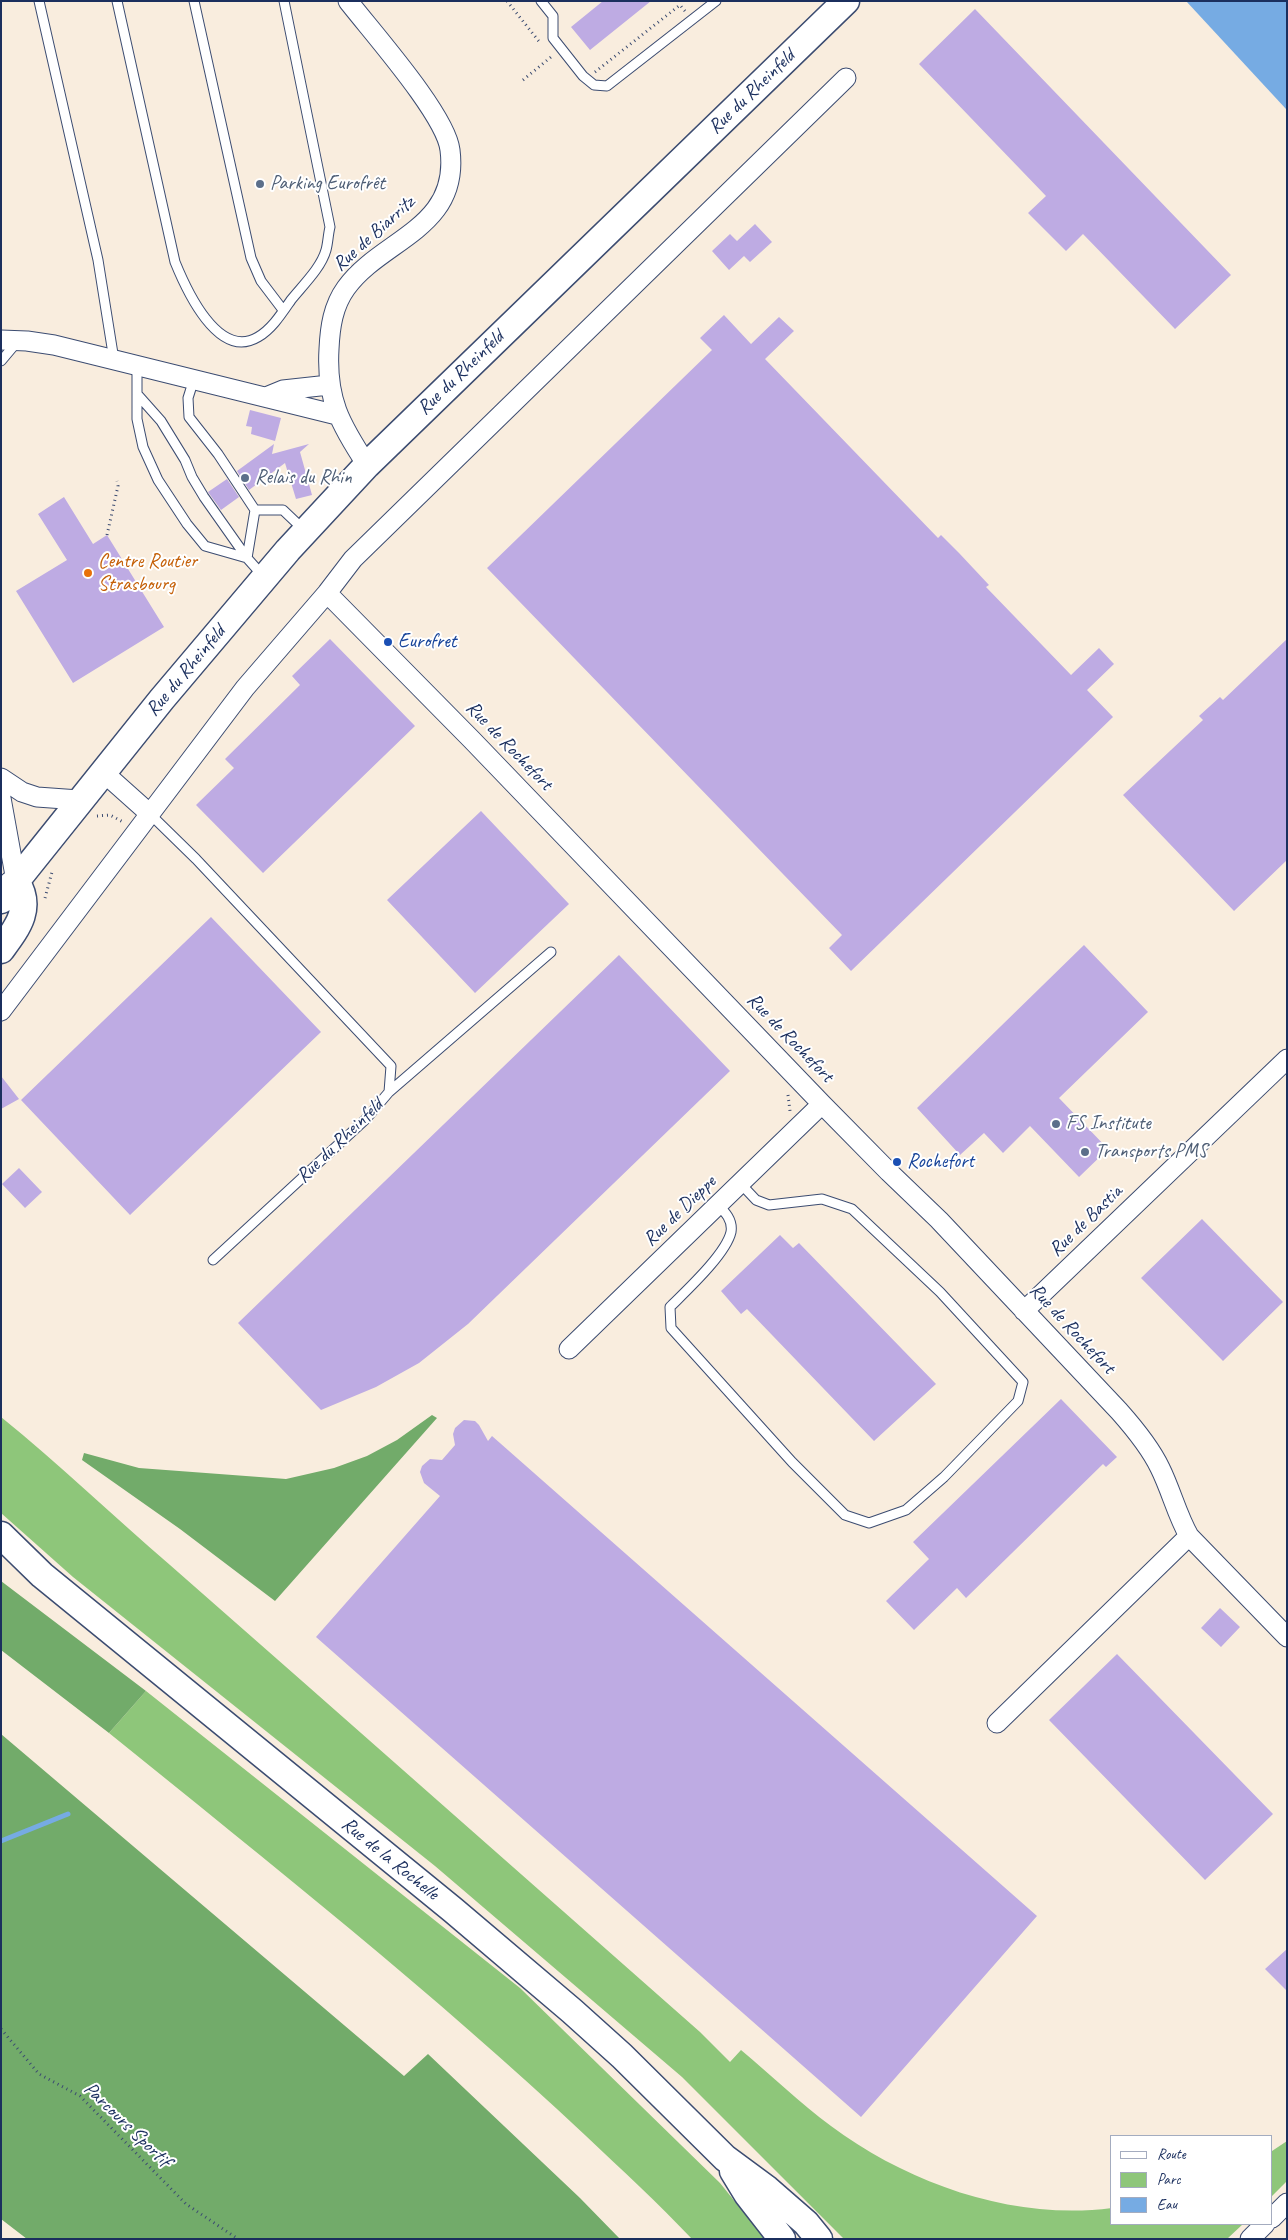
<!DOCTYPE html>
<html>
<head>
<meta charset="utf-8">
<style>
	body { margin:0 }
	#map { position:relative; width:1288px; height:2240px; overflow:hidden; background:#f9edde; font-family:Caveat,sans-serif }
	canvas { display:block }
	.frame { position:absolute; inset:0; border:2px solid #1b2f5e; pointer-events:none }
	.legend { position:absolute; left:1110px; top:2135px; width:162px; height:90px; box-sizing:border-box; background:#fff; border:1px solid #a4acbf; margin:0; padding:6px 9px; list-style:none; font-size:15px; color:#1b2f5e }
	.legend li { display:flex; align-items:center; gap:10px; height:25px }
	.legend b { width:25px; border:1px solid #a4acbf }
</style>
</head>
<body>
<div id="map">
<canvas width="1288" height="2240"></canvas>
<div class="frame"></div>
<ul class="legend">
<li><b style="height:6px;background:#fff"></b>Route</li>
<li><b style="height:14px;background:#8ec67a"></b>Parc</li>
<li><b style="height:14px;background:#76abe3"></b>Eau</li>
</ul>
</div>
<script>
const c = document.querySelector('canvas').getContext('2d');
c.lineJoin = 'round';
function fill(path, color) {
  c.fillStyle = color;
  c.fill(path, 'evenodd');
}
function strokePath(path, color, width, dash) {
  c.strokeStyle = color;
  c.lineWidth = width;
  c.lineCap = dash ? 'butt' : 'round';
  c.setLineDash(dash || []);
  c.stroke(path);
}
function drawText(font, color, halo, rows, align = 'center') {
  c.font = font + ' Caveat,sans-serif';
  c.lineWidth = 4;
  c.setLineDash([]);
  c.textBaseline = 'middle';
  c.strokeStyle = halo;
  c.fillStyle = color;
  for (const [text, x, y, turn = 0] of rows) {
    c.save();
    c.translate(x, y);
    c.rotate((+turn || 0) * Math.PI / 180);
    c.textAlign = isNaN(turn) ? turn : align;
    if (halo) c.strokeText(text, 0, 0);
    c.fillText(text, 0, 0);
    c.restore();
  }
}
fill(new Path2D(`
	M1,1417C59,1464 113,1516 170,1565C347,1720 523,1876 700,2032L730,2062L741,2050C771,2075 800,2103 831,2126C909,2184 1014,2221 1112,2208V2224H1243L1227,2239H844L682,2077L435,1866L73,1577L1,1513Z
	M146,1691L520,1988L720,2183L765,2239H692C658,2203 622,2170 586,2136C434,1993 271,1864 109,1733Z
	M1287,2141V2181L1272,2196V2151Z`), '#8ec67a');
fill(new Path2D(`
	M432,1415L437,1418L275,1601L180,1529L82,1460L84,1453L139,1468L286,1479L334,1468L367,1456L397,1440Z
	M1,1581L146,1691L109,1733L1,1650Z
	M1,1734L404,2076L428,2054L580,2198L620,2239H27L1,2219Z`), '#72ab6a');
fill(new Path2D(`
	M1186,1H1287V110L1286,109Z`), '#76abe3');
strokePath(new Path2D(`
	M1,1841L68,1814`), '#76abe3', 5);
fill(new Path2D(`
	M603,1H651L590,50L571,27Z
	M975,9L1231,275L1175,329L1083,234L1066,251L1028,213L1046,196L919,64Z
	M755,224L772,242L750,262L744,256L729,270L712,251L730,234L737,241Z
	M724,315L751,344L779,317L794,331L765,359L938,538L941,535L959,553L989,585L986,587L1071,675L1099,648L1114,664L1087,690L1113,717L851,971L829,948L842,935L487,568L712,350L700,338Z
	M250,410L281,418L275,441L251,434L252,427L246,426Z
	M274,444L272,454L309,444L300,452L312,495L296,499L285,463L249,490L237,471Z
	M227,479L239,497L221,510L208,492Z
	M64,497L93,544L107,535L164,627L73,683L16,591L67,560L38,514Z
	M330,639L415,726L263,873L196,805L234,768L225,759L300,685L292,676Z
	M1287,639V860L1234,911L1123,795L1203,720L1199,716L1220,697L1223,700Z
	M481,811L569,904L475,993L387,900Z
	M211,917L321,1032L130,1215L21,1100Z
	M1084,945L1148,1012L1059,1098L1108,1149L1079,1177L1030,1126L1003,1153L984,1133L960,1155L917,1108Z
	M619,955L730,1071L468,1324L419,1363L376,1387L321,1410L238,1323Z
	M1,1076L19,1099L1,1109Z
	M19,1168L42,1192L25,1208L2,1184Z
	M1202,1219L1283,1302L1223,1361L1141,1278Z
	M780,1235L793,1248L799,1243L936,1384L874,1441L747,1309L741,1314L721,1291Z
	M1061,1399L1117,1457L1106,1467L1103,1464L966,1598L957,1588L914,1630L886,1601L929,1559L913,1542Z
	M464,1420L475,1421L479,1425L488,1441L492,1436L1037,1916L861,2117L316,1637L440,1496L424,1483L420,1472L422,1466L430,1459L442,1460L455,1445L453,1434L455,1428Z
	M1220,1608L1240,1627L1221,1647L1201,1628Z
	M1117,1654L1273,1814L1205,1880L1049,1720Z
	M1287,1949V1991L1265,1969Z`), '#beabe3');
const lane = new Path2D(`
	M39,1L98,260L114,360
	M117,1L175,262C186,289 218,361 258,337C272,329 282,313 291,300C303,285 321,268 326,250C328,243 328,235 330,227L284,1
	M194,1L251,258L261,281L283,310
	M541,1L553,16V38L583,76L594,85L607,86L716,1
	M1,361L17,342
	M137,365V419L143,447L158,480L187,524L205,546L247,558L263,576
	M194,379L188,398L189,417L218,454L255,510L247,558
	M137,394L161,421L185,460L192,477L204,497L247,558
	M255,510H283L304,530
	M150,814L196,859L391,1066L389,1092L366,1119L213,1260
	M389,1092L551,952
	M718,1205C725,1212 733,1220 731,1232C726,1254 687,1290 670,1307L671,1328L792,1462L845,1515L869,1523L906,1510L944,1477L1018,1401L1023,1382L940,1292L852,1209L822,1199L769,1205L756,1200L740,1183`);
const street = new Path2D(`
	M348,1C372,32 446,115 450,150C460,229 381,239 346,288C333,306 330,327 329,349C326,399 340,424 367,465
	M1,340L27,341L54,345L337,415
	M266,397L283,390L329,385
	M327,593L472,740L822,1104L889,1172L939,1220L1119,1411C1135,1429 1150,1447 1160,1468C1171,1490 1177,1515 1189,1536L1287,1637
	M103,772L150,814
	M1,778L22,792L37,797L79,800
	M1,798L16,881L9,882
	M1,1011L245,688L327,593L353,559L846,78
	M1024,1311L1287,1059
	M569,1349L822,1104
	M997,1723L1189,1536
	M1272,2218L1287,2203
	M1250,2239L1265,2224`);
const secondary = new Path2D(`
	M1,900L162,699L288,550L367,465L846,1
	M1,950C18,927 33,908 16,881
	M1,1535L42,1575L453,1910L572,2011L622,2056L725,2158L767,2189L806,2223L819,2239
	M733,2171L747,2194L782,2239`);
strokePath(lane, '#3c4c71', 11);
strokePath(street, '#3c4c71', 21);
strokePath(secondary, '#3c4c71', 29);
strokePath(new Path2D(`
	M507,1L541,44
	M595,72L680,5L685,11
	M523,80L551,57
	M107,535L118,486L117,481
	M97,816L110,815L123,822
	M45,898L52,872
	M788,1095L790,1111
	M1,2029L39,2074L80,2096L186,2204L238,2239`), '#3c4c71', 3, [1, 4]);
strokePath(lane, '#fff', 9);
strokePath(street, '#fff', 19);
strokePath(secondary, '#fff', 26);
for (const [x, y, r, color] of [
	[260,184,5,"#5c6f8a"],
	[245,478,5,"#5c6f8a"],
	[88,573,5,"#e8710a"],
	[388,642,5,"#1a4fb4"],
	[1056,1124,5,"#5c6f8a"],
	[1085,1152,5,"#5c6f8a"],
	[897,1162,5,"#1a4fb4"]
]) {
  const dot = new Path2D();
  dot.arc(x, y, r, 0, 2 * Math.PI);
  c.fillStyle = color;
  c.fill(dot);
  strokePath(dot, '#fff', 2);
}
drawText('20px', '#1b2f5e', '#fff', [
	["Rue du Rheinfeld",752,92,-44],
	["Rue de Biarritz",374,234,-42],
	["Rue du Rheinfeld",461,373,-44],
	["Rue du Rheinfeld",186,671,-50],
	["Rue de Rochefort",509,746,46],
	["Rue de Rochefort",790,1038,46],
	["Rue du Rheinfeld",340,1141,-44],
	["Rue de Dieppe",680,1211,-44],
	["Rue de Bastia",1086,1221,-44],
	["Rue de Rochefort",1072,1329,47],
	["Rue de la Rochelle",390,1859,39],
	["Parcours Sportif",127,2125,44]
]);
drawText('20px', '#4e5e75', '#fff', [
	["Parking Eurofrêt",270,184],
	["Relais du Rhin",255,478],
	["FS Institute",1066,1124],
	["Transports PMS",1095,1152]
], 'left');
drawText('20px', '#c56008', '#fff', [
	["Centre Routier",98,562],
	["Strasbourg",98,585]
], 'left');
drawText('20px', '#164399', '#fff', [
	["Eurofret",398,642],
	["Rochefort",907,1162]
], 'left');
</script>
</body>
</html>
